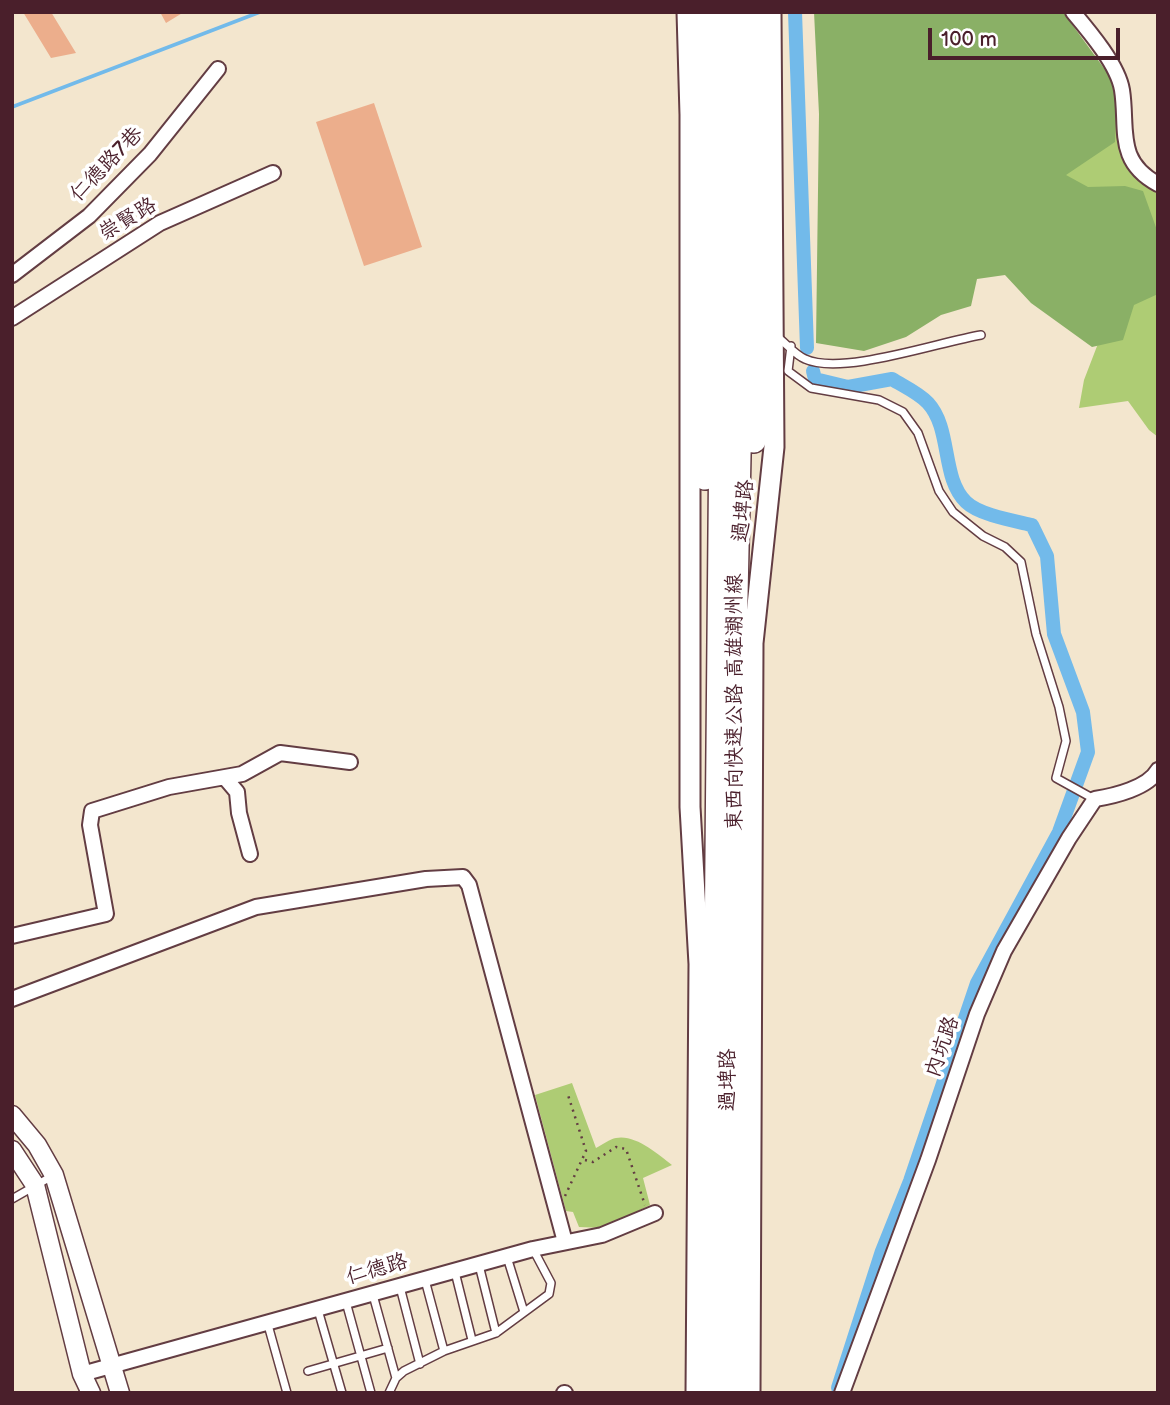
<!DOCTYPE html>
<html>
<head>
<meta charset="utf-8">
<style>
	body { margin:0 }
	#map { position:relative; width:1170px; height:1405px; overflow:hidden; background:#f3e6ce; font-family:"Balsamiq Sans",sans-serif }
	canvas { display:block }
	.frame { position:absolute; inset:0; border:14px solid #4a1f2b; pointer-events:none }
	.scale { position:absolute; left:928px; top:28px; width:192px; height:32px; box-sizing:border-box; border:4px solid #4a1f2b; border-top:0; padding-left:9px; font-size:21px; line-height:24px; white-space:nowrap; color:#4a1f2b; -webkit-text-stroke:5px #fff; paint-order:stroke }
</style>
</head>
<body>
<div id="map">
<canvas width="1170" height="1405"></canvas>
<div class="frame"></div>
<div class="scale">100 m</div>
</div>
<script>
const c = document.querySelector('canvas').getContext('2d');
c.lineJoin = 'round';
function fill(path, color) {
  c.fillStyle = color;
  c.fill(path, 'evenodd');
}
function strokePath(path, color, width, dash) {
  c.strokeStyle = color;
  c.lineWidth = width;
  c.lineCap = dash ? 'butt' : 'round';
  c.setLineDash(dash || []);
  c.stroke(path);
}
function drawText(font, color, halo, rows, align = 'center') {
  c.font = font + ' "Balsamiq Sans","LXGW WenKai TC",sans-serif';
  c.lineWidth = 7;
  c.setLineDash([]);
  c.textBaseline = 'middle';
  c.strokeStyle = halo;
  c.fillStyle = color;
  for (const [text, x, y, turn = 0] of rows) {
    c.save();
    c.translate(x, y);
    c.rotate((+turn || 0) * Math.PI / 180);
    c.textAlign = isNaN(turn) ? turn : align;
    if (halo) c.strokeText(text, 0, 0);
    c.fillText(text, 0, 0);
    c.restore();
  }
}
fill(new Path2D(`
	M1112,93C1119,126 1125,159 1158,176V437L1149,430L1128,401L1079,408L1084,380L1104,328L1001,118Z
	M572,1083L596,1148C602,1145 610,1139 616,1138C635,1134 658,1154 672,1165L643,1178L650,1205L604,1228L579,1227L573,1212L566,1211L535,1095Z`), '#aecc74');
fill(new Path2D(`
	M814,12H1063L1117,86L1115,142L1066,175L1088,187L1125,186L1143,191L1158,233V294L1134,305L1123,340L1092,347L1031,303L1005,275L977,279L971,306L941,315L906,337L864,351L816,343L819,114Z`), '#8ab066');
strokePath(new Path2D(`
	M12,107L260,12`), '#72baea', 3.5);
strokePath(new Path2D(`
	M795,12L807,348
	M813,371L815,379L848,387L892,379C903,386 919,393 928,403C952,429 941,478 966,502C979,515 1015,521 1032,525L1047,556L1054,634L1083,712L1088,752L1059,832L977,983L910,1181L882,1251L838,1388`), '#72baea', 14);
fill(new Path2D(`
	M23,12H51L76,53L51,58Z
	M160,12H184L166,23Z
	M374,103L422,247L364,266L316,122Z`), '#ecae8c');
const service = new Path2D(`
	M776,336C785,342 795,355 805,359C842,376 939,342 981,335
	M791,346L788,371L811,388L879,400L903,412L918,433L939,491L953,512L983,536L1005,547L1021,562L1036,634L1059,707L1066,741L1056,778L1094,799
	M12,1199L54,1175
	M507,1257L524,1312
	M479,1265L496,1333
	M455,1272L472,1340
	M425,1280L444,1351
	M400,1287L420,1364
	M373,1295L396,1378
	M346,1302L371,1393
	M318,1310L342,1393
	M268,1325L287,1393
	M308,1371L388,1348
	M389,1393L396,1378L404,1371L444,1351L496,1333L549,1294L551,1283L533,1249`);
const minor = new Path2D(`
	M1073,12C1089,31 1118,65 1122,90C1128,128 1115,161 1158,184
	M12,275L89,216L150,154L218,69
	M12,318L160,223L273,173
	M226,779L237,792L239,813L250,854
	M12,936L106,914L90,825L92,811L169,787L242,774L280,753L350,762
	M12,999L256,907L426,879L463,877L469,885L565,1242
	M82,1374L533,1249L602,1235L655,1213
	M564,1393H565
	M842,1393L928,1160L977,1014L1004,951L1069,838L1095,799C1114,796 1148,788 1158,770`);
const tertiary = new Path2D(`
	M12,1115L37,1145L54,1175L120,1393
	M12,1150L35,1185L82,1374L91,1393`);
const secondary = new Path2D(`
	M687,12L690,115V807L699,964L696,1393
	M750,1393L753,643L774,447L771,12`);
const trunk = new Path2D(`
	M700,12L704,114L705,478
	M754,441L760,314L758,12
	M712,1393L722,316L718,12
	M733,1393L737,964L735,643L742,315L739,12`);
strokePath(service, '#633d43', 10);
strokePath(minor, '#633d43', 18);
strokePath(tertiary, '#633d43', 21);
strokePath(secondary, '#633d43', 23);
strokePath(trunk, '#633d43', 26);
strokePath(new Path2D(`
	M585,1160L593,1162L616,1147L626,1149L645,1205
	M565,1196L586,1151L568,1095`), '#633d43', 2.5, [2, 5]);
strokePath(service, '#fff', 7);
strokePath(minor, '#fff', 14);
strokePath(tertiary, '#fff', 18);
strokePath(secondary, '#fff', 19);
strokePath(trunk, '#fff', 23);
drawText('21px', '#4a1f2b', '#fff', [
	["仁德路7巷",107,165,-46],
	["崇賢路",128,220,-31],
	["過埤路",744,511,-84],
	["東西向快速公路 高雄潮州線",736,702,-90],
	["內坑路",943,1047,-71],
	["過埤路",729,1080,-90],
	["仁德路",377,1270,-16]
]);
</script>
</body>
</html>
